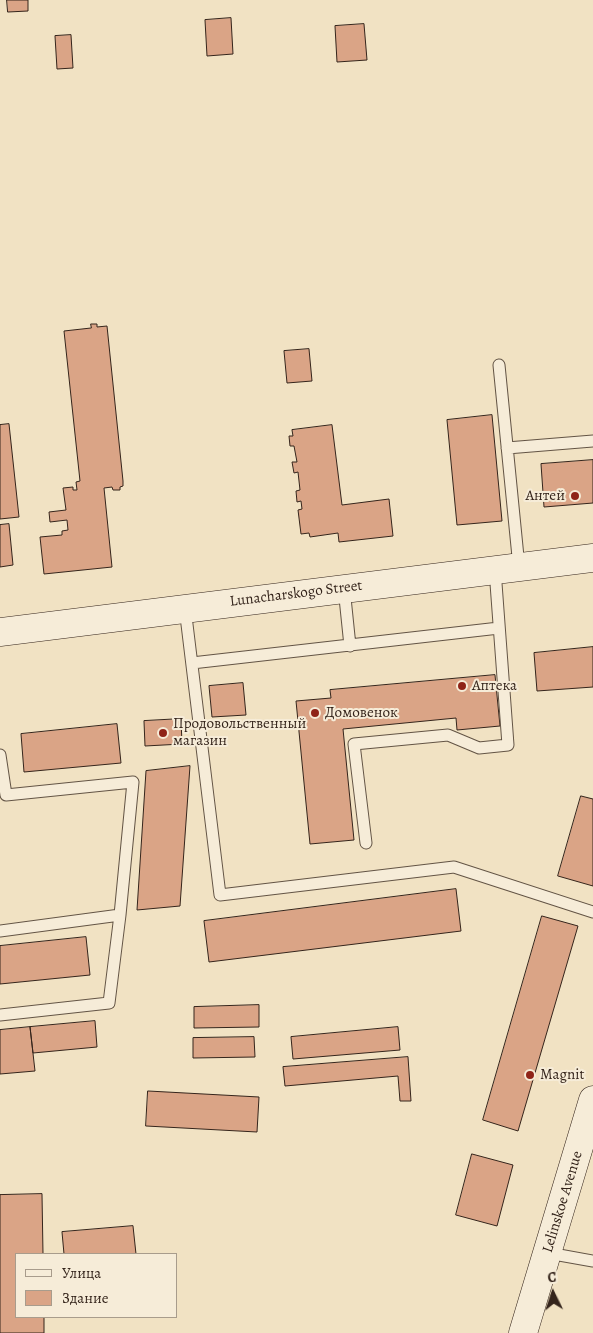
<!DOCTYPE html>
<html>
<head>
<meta charset="utf-8">
<style>
	body { margin:0 }
	#map { position:relative; width:593px; height:1333px; overflow:hidden; background:#f1e2c3; font-family:Alegreya,serif }
	canvas { display:block }
	.legend { position:absolute; left:15px; top:1253px; width:162px; height:65px; box-sizing:border-box; background:#f6ecd8; border:1px solid #a89c8c; margin:0; padding:6px 9px; list-style:none; font-size:15px; color:#34241b }
	.legend li { display:flex; align-items:center; gap:10px; height:25px }
	.legend b { width:25px; border:1px solid #a89c8c }
	.north { position:absolute; left:528px; top:1268px; width:50px; height:50px; -webkit-text-stroke:4px #f6ecd8; paint-order:stroke; rotate:356deg; font-size:14px; font-weight:700; line-height:20px; text-align:center; color:#34241b }
	.north::after { content:''; display:block; margin:auto; width:18px; height:22px; background:#34241b; clip-path:polygon(50% 0,100% 100%,50% 72%,0 100%) }
</style>
</head>
<body>
<div id="map">
<canvas width="593" height="1333"></canvas>
<ul class="legend">
<li><b style="height:6px;background:#f6ecd8"></b>Улица</li>
<li><b style="height:14px;background:#daa486"></b>Здание</li>
</ul>
<div class="north">С</div>
</div>
<script>
const c = document.querySelector('canvas').getContext('2d');
c.lineJoin = 'round';
function fill(path, color) {
  c.fillStyle = color;
  c.fill(path, 'evenodd');
}
function strokePath(path, color, width, dash) {
  c.strokeStyle = color;
  c.lineWidth = width;
  c.lineCap = dash ? 'butt' : 'round';
  c.setLineDash(dash || []);
  c.stroke(path);
}
function drawText(font, color, halo, rows, align = 'center') {
  c.font = font + ' Alegreya,serif';
  c.lineWidth = 4;
  c.setLineDash([]);
  c.textBaseline = 'middle';
  c.strokeStyle = halo;
  c.fillStyle = color;
  for (const [text, x, y, turn = 0] of rows) {
    c.save();
    c.translate(x, y);
    c.rotate((+turn || 0) * Math.PI / 180);
    c.textAlign = isNaN(turn) ? turn : align;
    if (halo) c.strokeText(text, 0, 0);
    c.fillText(text, 0, 0);
    c.restore();
  }
}
const building = new Path2D(`
	M7,0H28V11L8,12Z
	M231,18L233,54L207,56L205,20Z
	M364,24L367,60L337,62L335,26Z
	M71,35L73,68L57,69L55,36Z
	M91,324H97V327L107,326L123,481V486L120,487V490H113L112,487L104,488L112,567L44,574L40,537L62,535V531L68,530L67,520L50,522L49,512L66,510L63,488L73,487V490H77L76,482L80,481L64,331L91,328Z
	M309,349L312,381L287,383L284,351Z
	M492,415L502,521L457,525L447,420Z
	M9,424L19,517L0,519V425Z
	M332,425L342,505L389,499L393,536L339,542L338,533L310,537L309,533L301,534L298,510L302,509L301,501L297,502L296,491L300,490L298,472L294,473L292,462H297L294,446H290L289,436H293L292,430Z
	M593,460V503L544,507L541,464Z
	M9,524L13,565L0,567V525Z
	M593,647V687L537,691L534,653Z
	M495,675L500,726L457,730L456,718L343,729L354,840L310,844L296,701L331,698L330,690Z
	M243,683L246,715L212,717L209,686Z
	M181,719L182,744L145,746L144,721Z
	M117,724L121,763L24,772L21,734Z
	M190,766L180,906L137,910L146,771Z
	M581,796L593,799V886L558,876Z
	M456,889L461,931L209,962L204,921Z
	M542,916L578,926L518,1131L483,1120Z
	M86,937L90,975L0,984V946Z
	M259,1005V1027L194,1028V1007Z
	M95,1021L97,1047L33,1053L30,1027Z
	M30,1027L35,1071L0,1074V1030Z
	M398,1027L400,1050L293,1059L291,1037Z
	M254,1037L255,1057L193,1058V1038Z
	M408,1057L411,1101H400L398,1076L285,1086L283,1067Z
	M148,1091L259,1097L257,1132L146,1126Z
	M472,1154L513,1165L497,1226L456,1215Z
	M42,1194L43,1254H16V1317H44V1333H0V1195Z
	M133,1226L136,1254H64L62,1232Z`);
fill(building, '#daa486');
strokePath(building, '#34241b', 1);
const lane = new Path2D(`
	M499,365L519,567
	M507,448L593,441
	M344,588L350,646
	M185,608L220,895L454,867L593,912
	M192,663L499,628
	M0,755L6,795L133,782L120,915L109,1003L0,1015
	M366,843L354,744L448,735L479,748L508,745L495,570
	M0,931L120,915
	M548,1253L593,1261`);
const secondary = new Path2D(`
	M0,632L593,558
	M523,1333L593,1100`);
strokePath(lane, '#635445', 13);
strokePath(secondary, '#34241b', 29);
strokePath(lane, '#f6ecd8', 11);
strokePath(secondary, '#f6ecd8', 28);
for (const [x, y, r, color] of [
	[575,496,5,"#8f2418"],
	[462,686,5,"#8f2418"],
	[315,713,5,"#8f2418"],
	[163,733,5,"#8f2418"],
	[530,1075,5,"#8f2418"]
]) {
  const dot = new Path2D();
  dot.arc(x, y, r, 0, 2 * Math.PI);
  c.fillStyle = color;
  c.fill(dot);
  strokePath(dot, '#f6ecd8', 2);
}
drawText('15px', '#34241b', '#f6ecd8', [
	["Антей",565,496,"right"],
	["Аптека",472,686],
	["Домовенок",325,713],
	["Продовольственный",173,724],
	["магазин",173,741],
	["Magnit",540,1075]
], 'left');
drawText('15px', '#34241b', '#f6ecd8', [
	["Lunacharskogo Street",296,594,-7],
	["Lelinskoe Avenue",563,1202,-73]
]);
</script>
</body>
</html>
